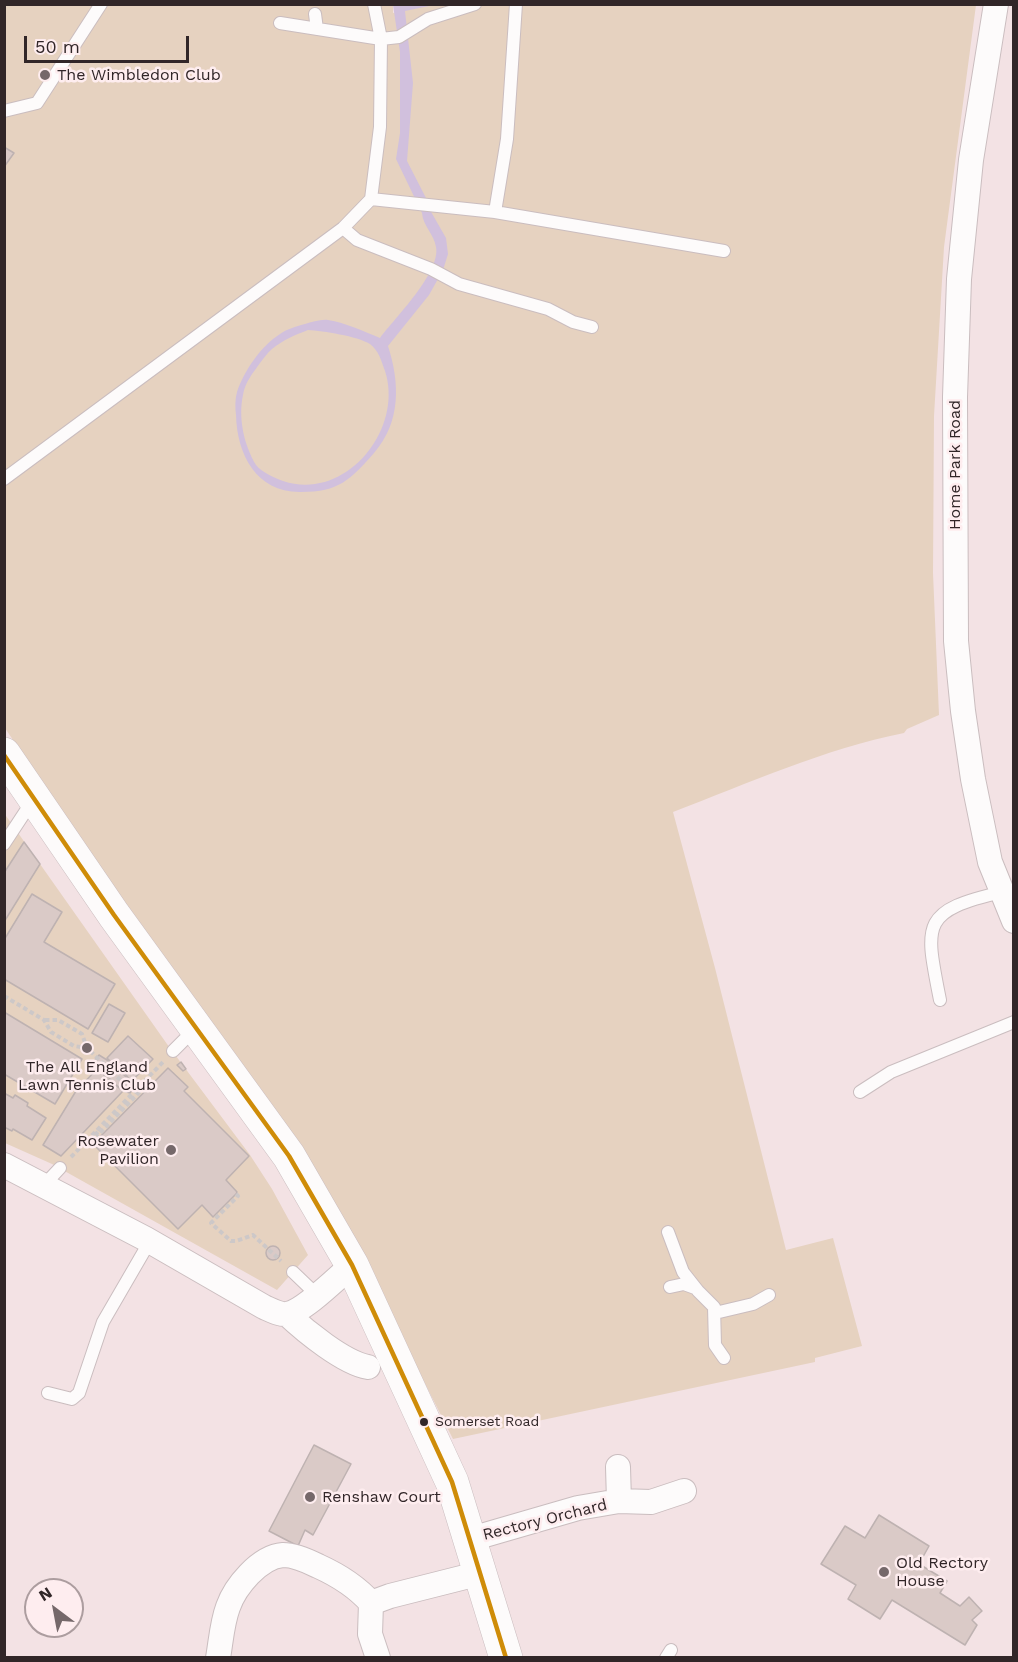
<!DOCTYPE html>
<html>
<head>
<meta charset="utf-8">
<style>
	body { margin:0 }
	#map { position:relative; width:1018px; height:1662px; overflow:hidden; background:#f3e2e4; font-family:"Work Sans",sans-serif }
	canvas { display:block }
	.frame { position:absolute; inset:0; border:6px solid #312628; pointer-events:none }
	.north { position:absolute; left:24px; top:1578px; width:60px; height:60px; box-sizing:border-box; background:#feedef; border:2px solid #ac9d9f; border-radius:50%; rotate:328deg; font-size:16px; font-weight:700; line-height:24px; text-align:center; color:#312628 }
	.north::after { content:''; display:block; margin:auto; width:21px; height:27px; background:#75686a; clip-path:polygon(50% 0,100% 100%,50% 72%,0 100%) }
	.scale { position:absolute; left:24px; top:36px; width:165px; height:27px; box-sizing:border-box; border:3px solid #312628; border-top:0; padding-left:8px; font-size:18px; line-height:21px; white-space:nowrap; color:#312628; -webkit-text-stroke:4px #feedef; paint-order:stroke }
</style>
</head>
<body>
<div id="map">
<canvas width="1018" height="1662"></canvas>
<div class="frame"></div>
<div class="north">N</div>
<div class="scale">50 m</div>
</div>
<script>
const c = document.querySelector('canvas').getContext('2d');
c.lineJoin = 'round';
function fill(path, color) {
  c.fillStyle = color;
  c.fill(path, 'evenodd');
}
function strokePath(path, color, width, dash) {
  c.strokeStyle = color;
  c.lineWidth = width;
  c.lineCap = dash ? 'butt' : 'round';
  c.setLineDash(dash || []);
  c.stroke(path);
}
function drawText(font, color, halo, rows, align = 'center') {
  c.font = font + ' "Work Sans",sans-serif';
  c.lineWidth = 5;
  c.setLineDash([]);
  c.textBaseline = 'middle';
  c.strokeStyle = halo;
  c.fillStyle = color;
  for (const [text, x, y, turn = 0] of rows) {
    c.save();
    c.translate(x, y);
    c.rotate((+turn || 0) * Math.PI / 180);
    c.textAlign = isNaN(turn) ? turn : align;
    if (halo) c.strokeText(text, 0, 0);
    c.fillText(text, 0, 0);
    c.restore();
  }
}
fill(new Path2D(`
	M393,4V13L434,4L976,5L944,247L934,416L933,573L939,715L907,729L904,733C824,749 749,783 673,812L715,968L786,1250L833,1238L862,1346L815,1358V1362L453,1439L401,1336L269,1101L238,1058L206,1018L81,842L5,728L4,5Z
	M4,813L167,1044L250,1155L272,1189L308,1255L277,1290L52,1164L5,1143Z`), '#e6d2c0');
fill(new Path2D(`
	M393,5H434L405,11L413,83L407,161L426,198L430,210L446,238L448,254L443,270L429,295L388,346C400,383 401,422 374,453C350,480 339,492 301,492C257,493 237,455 236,415C235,408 235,399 237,392C244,371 261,346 280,334C287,329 297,326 305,324C312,322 321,319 328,320C346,323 363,331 380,338C395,318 441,272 436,247C434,234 423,226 422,213L396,159L400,133V52ZM308,330C323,331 357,336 370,344C379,351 381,360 385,371C404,429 346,502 283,481C275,478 261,472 256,465C244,445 238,418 243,395C245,382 253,373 260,363C264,358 267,353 272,349C283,340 295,335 308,330Z`), '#d1c0dd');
const building = new Path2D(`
	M4,147L14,153L4,167Z
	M24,842L40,864L4,922V873Z
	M32,894L62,912L44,942L115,984L88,1029L4,979V940Z
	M109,1004L125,1013L108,1042L92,1033Z
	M4,1012L82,1059L55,1104L4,1074Z
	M128,1036L153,1059L131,1082L107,1058Z
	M99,1055L123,1070L134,1087L130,1093L123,1091L106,1078L94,1061Z
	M181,1062L186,1069L183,1071L177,1065Z
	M98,1068L123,1091L61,1156L43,1145L76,1091Z
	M168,1068L188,1087L184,1091L249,1156L226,1180L237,1192L236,1194L213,1217L202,1205L178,1229L93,1144Z
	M4,1093L13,1098L15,1095L28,1103L27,1106L46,1118L32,1140L13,1129L12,1131L4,1127Z
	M266 1253a7 7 0 1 1 14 0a7 7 0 1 1-14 0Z
	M314,1445L351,1464L313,1535L305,1530L298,1546L269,1531Z
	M879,1515L929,1546L919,1564L947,1581L940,1593L960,1606L969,1597L982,1611L972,1620L977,1625L965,1645L892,1600L880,1619L848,1599L856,1585L821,1564L845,1526L865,1538Z`);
fill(building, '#dacac7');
strokePath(building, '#beb2b1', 1.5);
const lane = new Path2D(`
	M315,14L317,29
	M280,23L381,39L399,37L428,19L475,4
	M4,111L37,103L101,4
	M371,199L380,127L381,39L374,4
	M495,212L507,139L516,4
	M343,228L357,240L431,269L459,284L548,309L573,322L592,327
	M4,479L343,228L371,199L495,212L724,251
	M4,844L33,800
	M940,1000C925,924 920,911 1002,892
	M173,1051L195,1029
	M860,1092L891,1072L1014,1022
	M44,1185L60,1168
	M668,1232L683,1272L698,1291L714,1307L715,1345L724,1358
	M293,1272L317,1295
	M670,1287L684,1284L695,1288
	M715,1313L753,1304L769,1295
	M48,1393L72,1399L79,1393L103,1322L150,1241
	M666,1658L671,1650`);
const street = new Path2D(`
	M996,4L971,160L959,279L955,397L956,641L963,711L973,779L990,862L1014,921
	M4,1165L146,1239L264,1307C271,1310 280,1315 287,1314C303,1312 338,1277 352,1265
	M287,1314C305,1331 344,1363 368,1367
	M618,1467L619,1501
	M471,1539L578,1508L619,1501L651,1502L684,1491
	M371,1603L370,1634L378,1658
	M218,1658C221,1641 222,1623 228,1607C235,1587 259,1557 283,1555C294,1555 308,1561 318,1566C338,1575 356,1586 371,1603L390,1596L481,1573`);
const secondary = new Path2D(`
	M4,754L114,915L289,1156L352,1265L452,1482L506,1658`);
strokePath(lane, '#cabdbf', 14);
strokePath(street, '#cabdbf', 26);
strokePath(secondary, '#cabdbf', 34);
strokePath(new Path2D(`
	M4,996L44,1020L51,1032L74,1046L87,1048L133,1092
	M45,1020H58L82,1034L87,1048
	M95,1132L98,1135L150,1081L147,1078
	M71,1157L164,1061
	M236,1194L238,1196L211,1223L231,1241H236L253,1235L281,1261`), '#cdc8c8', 4, [4.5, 3]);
strokePath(lane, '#fdfbfb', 12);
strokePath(street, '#fdfbfb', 24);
strokePath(secondary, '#fdfbfb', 33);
strokePath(new Path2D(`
	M4,755L114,915L289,1156L352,1265L452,1482L506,1658`), '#cf8c08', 4.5);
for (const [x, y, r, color] of [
	[45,75,6,"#75686a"],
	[87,1048,6,"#75686a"],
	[171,1150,6,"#75686a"],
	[424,1422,5,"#312628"],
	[310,1497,6,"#75686a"],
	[884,1572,6,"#75686a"]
]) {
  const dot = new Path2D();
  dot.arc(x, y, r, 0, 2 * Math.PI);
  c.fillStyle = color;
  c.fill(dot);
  strokePath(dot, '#feedef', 2);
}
drawText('14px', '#312628', '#feedef', [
	["Somerset Road",435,1422]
], 'left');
drawText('16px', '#312628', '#feedef', [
	["The Wimbledon Club",57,75],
	["The All England",87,1067,"center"],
	["Lawn Tennis Club",87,1085,"center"],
	["Rosewater",159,1141,"right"],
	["Pavilion",159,1159,"right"],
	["Renshaw Court",322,1497],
	["Old Rectory",896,1563],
	["House",896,1581]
], 'left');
drawText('16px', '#312628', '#feedef', [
	["Home Park Road",955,465,-90],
	["Rectory Orchard",545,1520,-14]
]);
</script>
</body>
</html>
